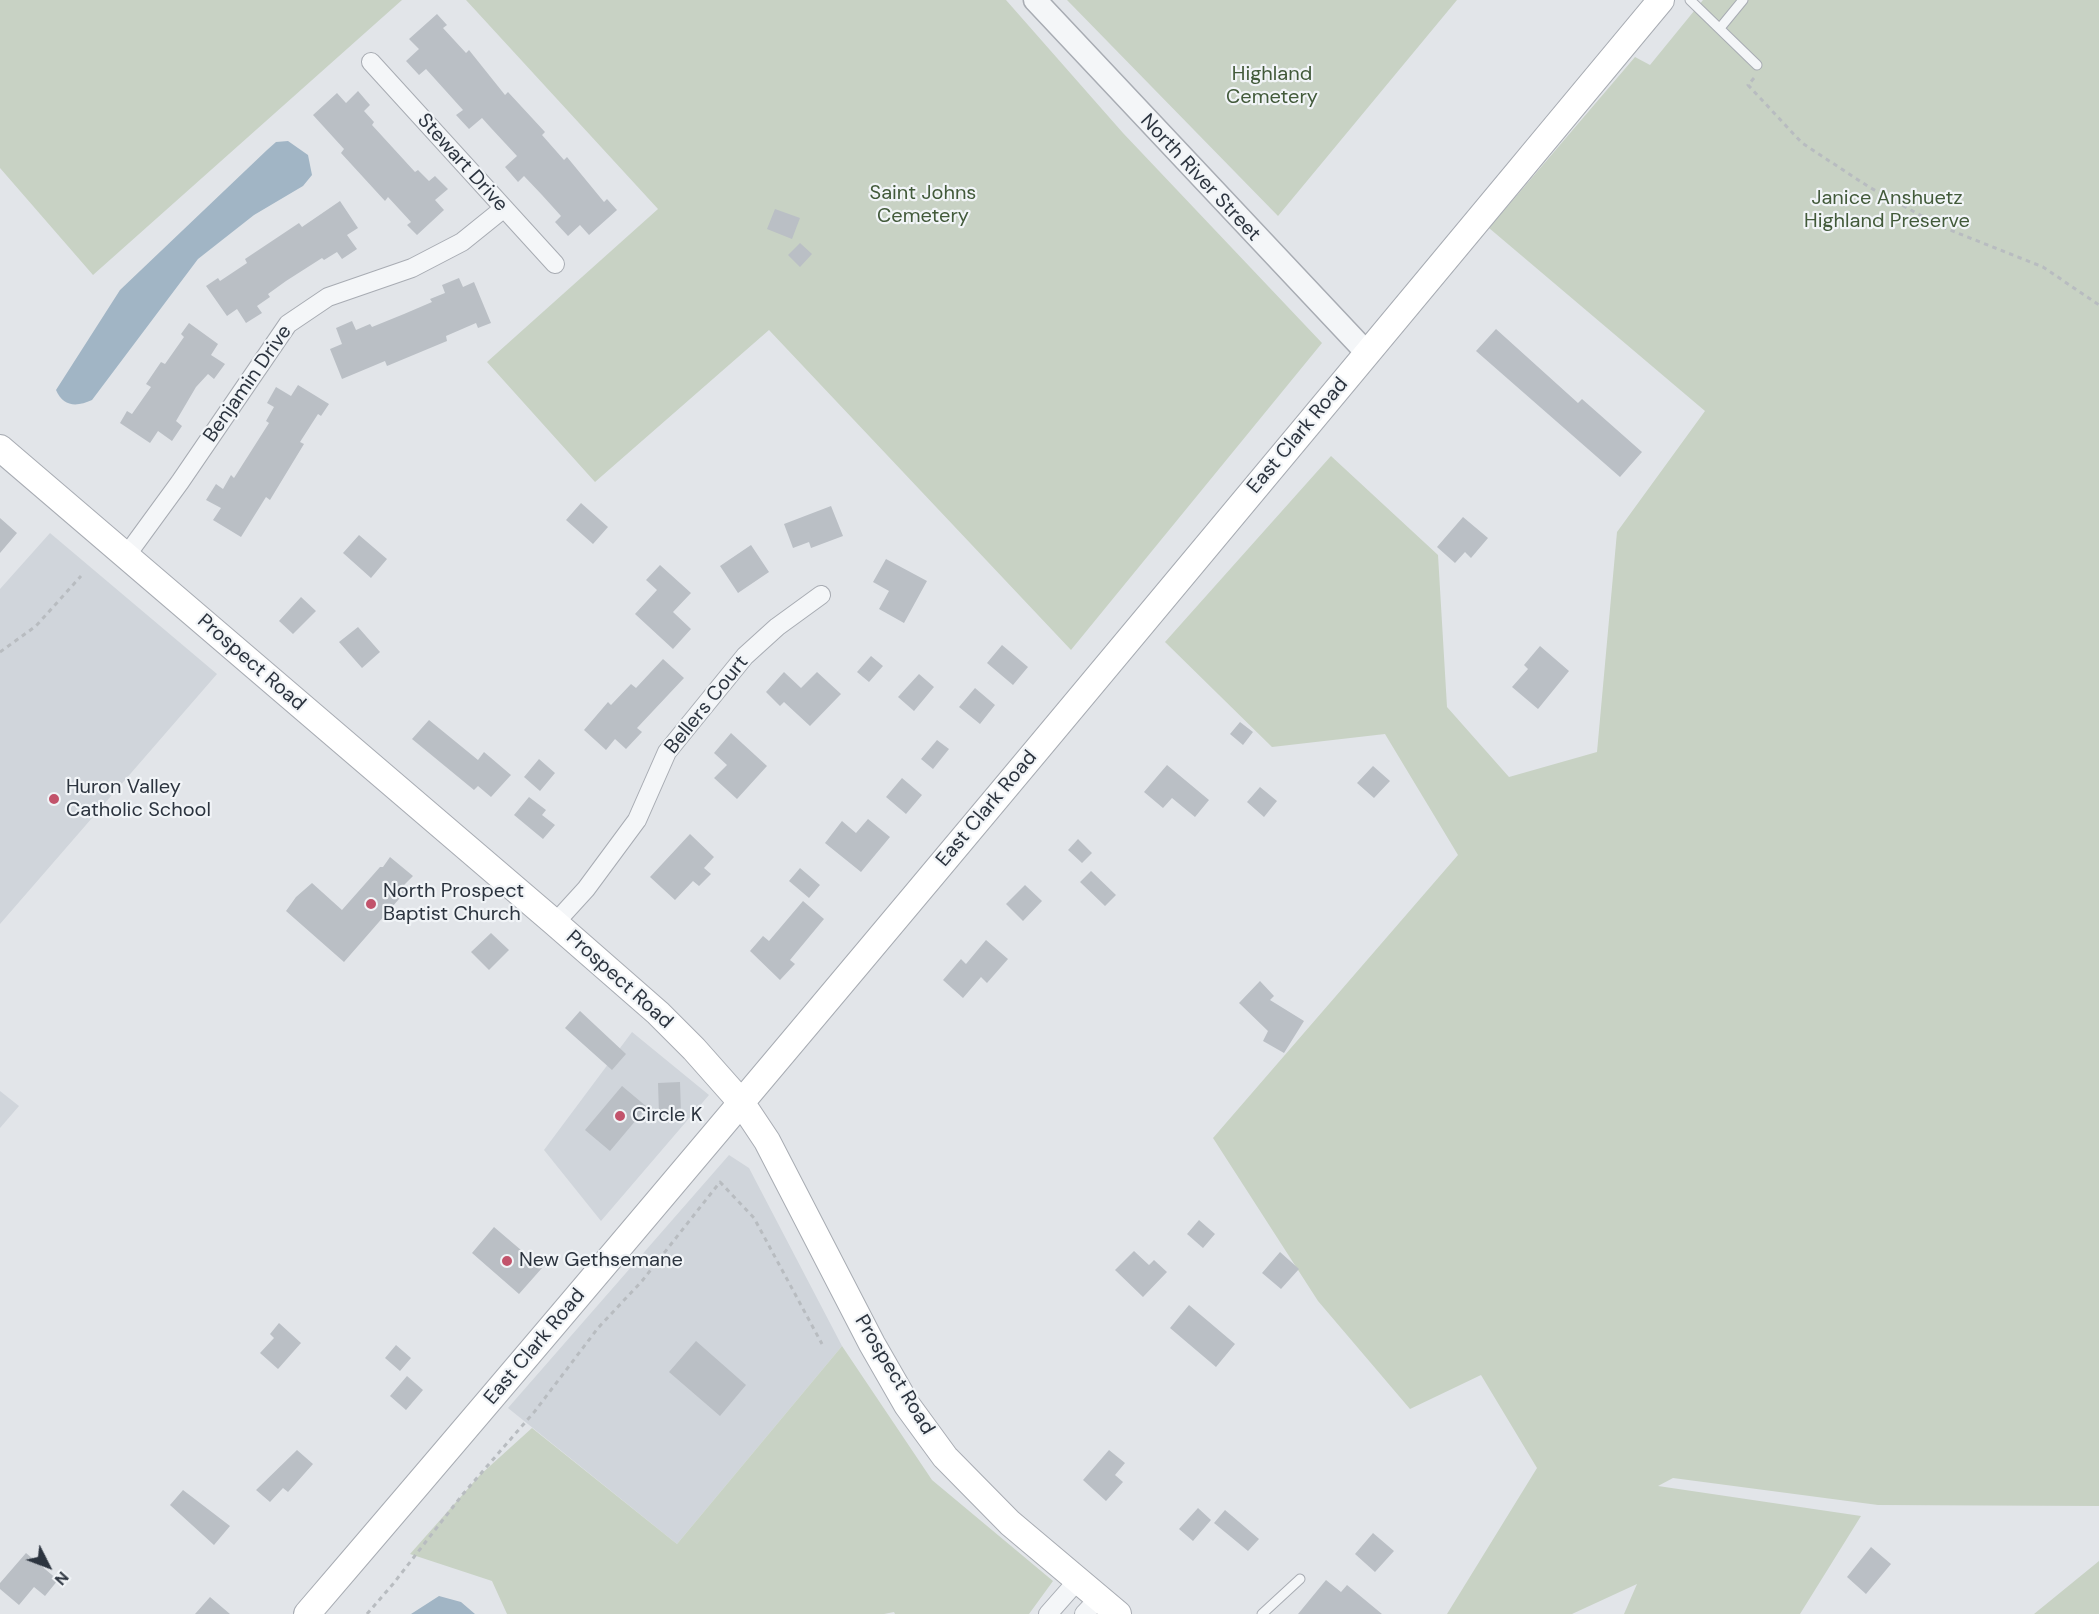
<!DOCTYPE html>
<html>
<head>
<meta charset="utf-8">
<style>
	body { margin:0 }
	#map { position:relative; width:2099px; height:1614px; overflow:hidden; background:#e2e5e9; font-family:"DM Sans",sans-serif }
	canvas { display:block }
	.north { position:absolute; left:18px; top:1536px; width:60px; height:60px; -webkit-text-stroke:4px #f1f4f7; paint-order:stroke; rotate:132deg; font-size:16px; font-weight:700; line-height:24px; text-align:center; color:#2c343f }
	.north::after { content:''; display:block; margin:auto; width:21px; height:27px; background:#2c343f; clip-path:polygon(50% 0,100% 100%,50% 72%,0 100%) }
</style>
</head>
<body>
<div id="map">
<canvas width="2099" height="1614"></canvas>
<div class="north">N</div>
</div>
<script>
const c = document.querySelector('canvas').getContext('2d');
c.lineJoin = 'round';
function fill(path, color) {
  c.fillStyle = color;
  c.fill(path, 'evenodd');
}
function strokePath(path, color, width, dash) {
  c.strokeStyle = color;
  c.lineWidth = width;
  c.lineCap = dash ? 'butt' : 'round';
  c.setLineDash(dash || []);
  c.stroke(path);
}
function drawText(font, color, halo, rows, align = 'center') {
  c.font = font + ' "DM Sans",sans-serif';
  c.lineWidth = 4.5;
  c.setLineDash([]);
  c.textBaseline = 'middle';
  c.strokeStyle = halo;
  c.fillStyle = color;
  for (const [text, x, y, turn = 0] of rows) {
    c.save();
    c.translate(x, y);
    c.rotate((+turn || 0) * Math.PI / 180);
    c.textAlign = isNaN(turn) ? turn : align;
    if (halo) c.strokeText(text, 0, 0);
    c.fillText(text, 0, 0);
    c.restore();
  }
}
fill(new Path2D(`
	M50,533L217,674L0,924V589Z
	M632,1032L709,1095L601,1221L544,1150Z
	M0,1091L19,1106L0,1128Z
	M729,1155L749,1168L842,1346L677,1544L508,1408Z`), '#d0d5db');
fill(new Path2D(`
	M0,0H402L93,275L0,168Z
	M466,0H1006L1123,133L1322,343L1071,650L769,330L595,482L487,362L658,209Z
	M1067,0H1457L1278,216Z
	M1703,0H2099V1506L1878,1505L1673,1478L1658,1486L1861,1516L1800,1614H1624L1637,1584L1572,1614H1447L1537,1468L1481,1375L1410,1409L1318,1301L1213,1138L1458,855L1385,734L1272,747L1165,642L1331,456L1438,555L1447,707L1509,777L1597,752L1617,532L1705,411L1489,228L1635,57L1650,65Z
	M842,1346L932,1480L1053,1581L1029,1614H895L894,1612L884,1614H507L492,1581L410,1554L480,1475L532,1428L677,1544Z
	M2099,1561V1614H2034Z`), '#c8d2c4');
fill(new Path2D(`
	M288,141L308,155L312,175L303,186L254,215L198,259L92,400C77,407 63,407 56,390L120,290L267,150L276,142Z
	M439,1596L461,1602L475,1614H411Z`), '#a1b5c5');
fill(new Path2D(`
	M437,14L447,25L443,28L466,53L469,50L505,95L508,92L545,132L542,135L564,160L567,157L604,202L607,199L617,210L589,235L580,225L568,236L555,222L561,216L542,195L524,176L518,182L505,167L517,156L491,128L482,118L469,129L456,115L463,110L426,69L419,75L406,61L419,49L409,39Z
	M358,91L370,105L364,111L374,122L372,125L415,172L418,170L429,181L435,176L448,189L435,200L444,210L417,235L407,225L411,222L388,197L385,201L341,153L344,149L313,115L337,93L346,103Z
	M340,201L358,228L347,235L357,249L342,259L337,252L324,260L322,258L286,281L268,294L270,297L257,306L262,313L246,323L237,309L227,316L206,286L218,278L220,281L247,263L245,259L299,223L302,227Z
	M775,209L800,218L792,239L767,229Z
	M800,243L812,254L800,267L788,255Z
	M459,278L463,287L474,282L491,323L478,328L476,323L446,336L447,341L387,366L385,361L342,379L330,349L342,344L336,328L352,321L356,330L370,324L372,327L404,314L432,302L430,299L445,293L442,285Z
	M189,323L218,344L211,355L225,364L214,379L208,374L196,387L176,421L182,426L172,441L158,431L150,443L120,423L127,411L132,414L151,387L146,384L161,362L165,364L184,337L181,334Z
	M1496,329L1578,403L1582,399L1642,452L1620,477L1476,351Z
	M298,385L329,404L321,416L318,414L300,442L304,444L270,500L266,497L241,537L213,520L221,508L206,500L216,484L223,489L231,475L234,478L269,423L266,421L274,407L267,403L276,387L291,396Z
	M581,503L608,527L593,544L566,520Z
	M831,506L843,536L811,548L809,542L793,548L784,524Z
	M1463,517L1488,538L1471,558L1465,552L1455,563L1437,547Z
	M0,518L17,533L0,553Z
	M359,535L387,559L371,578L343,553Z
	M751,545L769,572L738,593L720,566Z
	M886,559L927,581L904,623L879,609L889,591L873,582Z
	M660,565L691,593L673,612L691,629L673,649L635,614L657,590L646,580Z
	M301,597L316,611L293,634L279,621Z
	M358,627L380,652L362,668L339,642Z
	M1002,645L1028,667L1013,685L987,663Z
	M1540,646L1569,671L1538,709L1512,687L1528,669L1524,665Z
	M871,656L883,666L869,682L857,672Z
	M663,659L684,678L637,728L642,732L626,749L615,739L606,750L584,730L608,702L611,705L631,684L636,688Z
	M784,672L801,688L817,672L841,694L810,726L784,702L780,706L766,692Z
	M919,674L934,687L914,711L898,697Z
	M975,688L995,705L980,724L959,707Z
	M429,720L478,760L484,752L511,775L491,797L478,786L474,790L412,739Z
	M1240,722L1253,732L1243,745L1230,734Z
	M731,733L767,766L737,799L714,778L727,765L714,753Z
	M937,740L949,749L933,769L921,759Z
	M539,759L555,773L540,791L524,777Z
	M1167,765L1209,800L1195,817L1172,798L1163,808L1144,792Z
	M1373,766L1390,781L1374,798L1357,783Z
	M902,778L922,795L906,814L886,797Z
	M1260,787L1277,801L1264,817L1247,802Z
	M529,797L546,810L542,815L555,825L543,839L514,815Z
	M868,819L890,837L861,872L825,843L842,821L856,833Z
	M690,834L714,857L704,868L711,874L699,886L693,881L675,900L650,877Z
	M1078,839L1092,853L1082,863L1068,850Z
	M390,857L413,876L402,887L406,891L344,962L286,911L296,897L312,883L342,910L380,867H383Z
	M800,868L820,885L809,898L789,881Z
	M1091,871L1116,895L1105,906L1080,882Z
	M1025,885L1042,901L1023,921L1006,904Z
	M803,901L824,919L790,960L795,964L780,980L750,951L763,936L769,941Z
	M491,933L509,950L489,970L471,952Z
	M986,940L1008,959L987,983L981,977L963,998L943,980L961,959L966,964Z
	M1260,981L1274,996L1270,1000L1304,1021L1284,1053L1263,1041L1268,1031L1239,1003Z
	M580,1011L626,1054L612,1070L565,1028Z
	M680,1082L681,1113L659,1114L658,1083Z
	M622,1086L647,1107L610,1151L585,1130Z
	M1199,1220L1215,1234L1203,1248L1187,1234Z
	M494,1227L542,1268L519,1294L472,1253Z
	M1134,1251L1149,1265L1154,1260L1167,1272L1143,1297L1115,1270Z
	M1280,1252L1299,1269L1281,1289L1262,1273Z
	M1189,1305L1235,1344L1216,1367L1170,1328Z
	M279,1323L301,1343L278,1369L260,1353L274,1338L270,1334Z
	M696,1341L746,1385L720,1416L669,1372Z
	M396,1345L411,1358L400,1371L385,1358Z
	M407,1376L423,1390L406,1410L390,1396Z
	M297,1450L313,1464L288,1492L283,1488L270,1502L256,1490Z
	M1109,1450L1125,1463L1115,1475L1123,1482L1106,1501L1083,1480Z
	M183,1490L230,1526L214,1545L170,1505Z
	M1198,1508L1211,1520L1193,1541L1179,1529Z
	M1225,1510L1259,1539L1248,1551L1214,1523Z
	M1373,1533L1394,1551L1375,1572L1355,1554Z
	M1871,1547L1891,1564L1866,1594L1847,1577Z
	M26,1553L58,1580L45,1596L34,1587L19,1605L0,1589V1583Z
	M1326,1580L1341,1592L1347,1585L1382,1614H1298Z
	M210,1597L230,1614H195Z`), '#babfc5');
const service = new Path2D(`
	M1690,0L1757,65
	M1720,28L1743,0
	M1262,1614L1300,1579`);
const minor = new Path2D(`
	M371,62L555,264
	M126,556L180,482L288,324L328,297L412,268L462,242L503,209
	M555,923L586,889L637,820L667,752L745,656L777,627L821,595
	M1048,1614L1078,1580
	M1084,1614L1099,1598`);
const tertiary = new Path2D(`
	M1035,0L1367,353`);
const secondary = new Path2D(`
	M0,448L555,923L658,1013L694,1049L741,1102L767,1141L872,1344L907,1405L945,1457L1010,1523L1118,1614
	M307,1614C764,1081 1212,540 1661,0`);
strokePath(service, '#a8acb3', 11);
strokePath(minor, '#a8acb3', 20);
strokePath(tertiary, '#a8acb3', 25);
strokePath(secondary, '#a8acb3', 28);
strokePath(new Path2D(`
	M1754,78L1748,85L1802,143L1869,187L1940,226L2043,267L2099,305
	M0,652L36,626L81,576
	M367,1614L393,1584L463,1494L535,1411L598,1328L642,1281L720,1182L754,1218L822,1344`), '#b8bcc0', 3, [4.5, 4.5]);
strokePath(service, '#f4f6f8', 9);
strokePath(minor, '#f4f6f8', 18);
strokePath(tertiary, '#f4f6f8', 22);
strokePath(secondary, '#fff', 26);
for (const [x, y, r, color] of [
	[54,799,6,"#c2536b"],
	[371,904,6,"#c2536b"],
	[620,1116,6,"#c2536b"],
	[507,1261,6,"#c2536b"]
]) {
  const dot = new Path2D();
  dot.arc(x, y, r, 0, 2 * Math.PI);
  c.fillStyle = color;
  c.fill(dot);
  strokePath(dot, '#f1f4f7', 2);
}
drawText('20px', '#425a3a', '#f1f4f7', [
	["Highland",1272,75],
	["Cemetery",1272,98],
	["Saint Johns",923,194],
	["Cemetery",923,217],
	["Janice Anshuetz",1887,199],
	["Highland Preserve",1887,222]
]);
drawText('20px', '#2c343f', '#f1f4f7', [
	["Stewart Drive",462,163,48],
	["North River Street",1200,178,47],
	["Benjamin Drive",248,384,-55],
	["East Clark Road",1298,436,-50],
	["Prospect Road",251,663,41],
	["Bellers Court",707,705,-51],
	["East Clark Road",987,809,-50],
	["Prospect Road",619,980,42],
	["East Clark Road",535,1347,-50],
	["Prospect Road",894,1375,59]
]);
drawText('20px', '#2c343f', '#f1f4f7', [
	["Huron Valley",66,788],
	["Catholic School",66,811],
	["North Prospect",383,892],
	["Baptist Church",383,915],
	["Circle K",632,1116],
	["New Gethsemane",519,1261]
], 'left');
</script>
</body>
</html>
